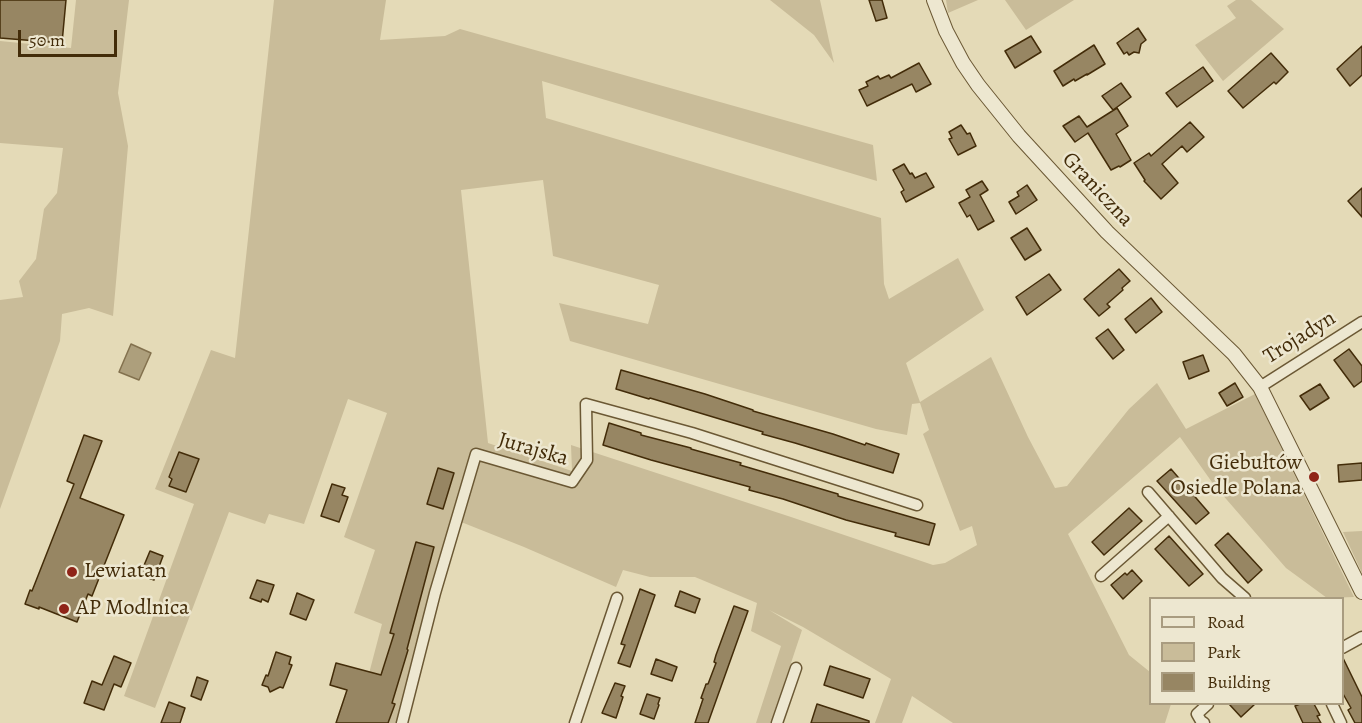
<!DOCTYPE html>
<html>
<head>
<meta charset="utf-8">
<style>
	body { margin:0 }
	#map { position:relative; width:1362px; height:723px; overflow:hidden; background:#e4dab7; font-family:Alegreya,serif }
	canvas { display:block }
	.legend { position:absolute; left:1149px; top:597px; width:195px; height:108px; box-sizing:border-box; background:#ede7d0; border:2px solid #a99c80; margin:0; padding:8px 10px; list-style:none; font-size:18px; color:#432c09 }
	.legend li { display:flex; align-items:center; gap:12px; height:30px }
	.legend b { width:30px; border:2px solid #a99c80 }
	.scale { position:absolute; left:18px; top:30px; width:99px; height:27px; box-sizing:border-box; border:3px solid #432c09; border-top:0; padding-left:8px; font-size:18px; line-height:21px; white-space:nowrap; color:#432c09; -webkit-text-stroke:4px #ede7d0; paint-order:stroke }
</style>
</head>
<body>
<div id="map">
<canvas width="1362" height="723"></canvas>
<ul class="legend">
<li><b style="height:8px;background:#ede7d0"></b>Road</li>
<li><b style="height:16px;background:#c9bc99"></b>Park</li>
<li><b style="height:16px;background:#978663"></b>Building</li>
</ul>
<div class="scale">50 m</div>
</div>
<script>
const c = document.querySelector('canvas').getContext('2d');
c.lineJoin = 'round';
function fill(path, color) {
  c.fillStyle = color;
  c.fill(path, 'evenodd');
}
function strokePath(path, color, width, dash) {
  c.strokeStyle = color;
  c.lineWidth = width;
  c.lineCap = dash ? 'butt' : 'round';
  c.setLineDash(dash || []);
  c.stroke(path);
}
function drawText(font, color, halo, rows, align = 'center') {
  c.font = font + ' Alegreya,serif';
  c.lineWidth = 5;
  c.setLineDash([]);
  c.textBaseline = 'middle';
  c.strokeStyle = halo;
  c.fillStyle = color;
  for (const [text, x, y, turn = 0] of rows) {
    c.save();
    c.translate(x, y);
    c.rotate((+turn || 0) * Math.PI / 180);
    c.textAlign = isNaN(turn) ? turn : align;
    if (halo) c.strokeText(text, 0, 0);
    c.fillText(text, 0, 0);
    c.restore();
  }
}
fill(new Path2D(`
	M76,0H129L118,93L128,146L113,316L89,308L62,314L60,341L0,509V300L23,297L19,281L36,259L44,209L57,193L63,148L0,143V41L71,48Z
	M274,0H386L380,40L445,36L460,29L873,145L877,181L542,81L546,118L881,218L884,284L889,299L958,258L984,310L906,363L920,402L991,357L1028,437L1055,488L1067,486L1129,409L1157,383L1186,429L1255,394L1354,597L1327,598L1286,568L1214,485L1180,437L1068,534L1129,655L1150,672V704H1171L1165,723H953L912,696L902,723H875L891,679L803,627L769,610L802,630L771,723H756L781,646L751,631L757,603L695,577H650L623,570L616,587L524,547L451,518L396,723H356L382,624L354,613L375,550L344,537L387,413L348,399L304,524L269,514L265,524L229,512L155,708L124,696L194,504L155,489L211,350L235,358ZM543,180L553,256L659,285L648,324L559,303L570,341L876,429L907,435L912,404L920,403L929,430L923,434L960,531L972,526L977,545L945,563L933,565L791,517L571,445L572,471L488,443L461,190Z
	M770,0H820L834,63L814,35Z
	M946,0H978L948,13Z
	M1005,0H1074L1026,30Z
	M1236,0H1251L1284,29L1223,81L1195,45L1236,18L1227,6Z
	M1362,531V573L1343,532Z`), '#c9bc99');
const water = new Path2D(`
	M131,344L151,353L139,380L119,372Z`);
fill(water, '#ad9f7c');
strokePath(water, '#83714e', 1.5);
const building = new Path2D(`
	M0,0H66L62,43L0,38Z
	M869,0H882L887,18L876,21Z
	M1138,28L1146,40L1141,44L1139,53L1134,52L1129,55L1127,52L1124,54L1117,43Z
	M1031,36L1041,52L1015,68L1005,51Z
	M1094,45L1105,64L1087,75V74L1075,81L1074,79L1063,86L1054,71Z
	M1362,46V75L1350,86L1337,69Z
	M1271,53L1288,72L1276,84L1274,82L1243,108L1228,91Z
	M919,63L931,84L916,92L912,84L867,106L859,90L868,86L866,82L878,76L880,79L889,75L891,78Z
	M1203,67L1213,81L1177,107L1166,93Z
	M1121,83L1131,97L1113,110L1102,96Z
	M1117,108L1128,126L1116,134L1131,160L1120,167L1119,166L1111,170L1088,133L1075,142L1063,126L1079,116L1087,127Z
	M1190,122L1204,137L1187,152L1182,146L1162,164L1178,183L1161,199L1144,181L1145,180L1134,163L1149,153L1151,156Z
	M961,125L967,134L970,133L976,146L958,155L949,139L952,138L949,132Z
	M904,164L910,174L912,173L915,178L926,173L934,187L906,202L901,192L904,190L893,170Z
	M982,181L988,190L980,195L994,221L978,230L970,215L967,217L959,203L970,197L966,190Z
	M1027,185L1037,200L1016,214L1009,202L1019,196L1017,192Z
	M1362,188V217L1348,201Z
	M1027,228L1041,250L1025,260L1011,238Z
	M1119,269L1130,281L1122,288L1123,290L1107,304L1110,307L1099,316L1084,299Z
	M1049,274L1061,290L1027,315L1016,297Z
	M1151,298L1162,312L1136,333L1125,319Z
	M1108,329L1124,350L1113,359L1096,338Z
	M1349,349L1362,366V381L1354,387L1334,360Z
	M1203,355L1209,371L1189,379L1183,362Z
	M621,370L705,394L753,410V411L833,434L865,445L866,443L899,454L893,473L795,443L762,434L763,432L650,398L649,399L616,389Z
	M1235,383L1243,397L1227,406L1219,393Z
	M1320,384L1329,398L1310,410L1300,396Z
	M609,423L641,433V435L691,448V449L741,463L740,465L838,494V496L935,524L929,545L895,536L896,533L846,520L783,499L749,490L750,487L651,460L603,445Z
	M84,435L102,441L80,498L124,515L92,596L88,594L77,622L39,607V609L25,604L30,590L32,591L74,484L67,481Z
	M179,452L199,459L186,492L169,486L172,479L169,477Z
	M1362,463V480L1339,482L1338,465Z
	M438,468L454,473L443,509L427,504Z
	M1171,469L1209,513L1196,524L1157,481Z
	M332,484L345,488L342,495L348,497L339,522L321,516Z
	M1129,508L1142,521L1104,555L1092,542Z
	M1228,533L1262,570L1248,583L1215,545Z
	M1169,536L1203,574L1189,586L1155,549Z
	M416,542L434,547L407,649L408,650L392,703L395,704L388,723H336L347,690L330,685L336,663L381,675L394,634L390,633Z
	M150,551L163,556L154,580L140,575Z
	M1132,570L1142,581L1123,599L1111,585L1125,573L1127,575Z
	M257,580L274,585L268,602L262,599L261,602L250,598Z
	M640,589L655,595L630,667L618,663L625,645L621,644Z
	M680,591L700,599L695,613L675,606Z
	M297,593L314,600L306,620L290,614Z
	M734,606L748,611L708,723H695L703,699L701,698L705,687L706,684H708L716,663L714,662L716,655Z
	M276,652L291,657L289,664L292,665L283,688L280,687L270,692L268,687L262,685L266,675L268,676Z
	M114,656L131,663L121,687L114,684L104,710L84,703L92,681L102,685Z
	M1342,656L1362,697V723H1355L1348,710L1351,708L1342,692Z
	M656,659L677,667L672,681L651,674Z
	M830,666L870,679L863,698L824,685Z
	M197,677L208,681L201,700L191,696Z
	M615,683L625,686L621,696L623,697L616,718L602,713Z
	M647,694L660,698L658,704L659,705L654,719L640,714Z
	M169,702L185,708L180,723H161Z
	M817,704L869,721V723H811Z
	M1229,704H1255L1241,717Z
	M1300,704H1314L1320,715L1317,716L1321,723H1303L1295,706Z`);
fill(building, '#978663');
strokePath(building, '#432c09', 1.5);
const minor = new Path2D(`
	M1260,387L1362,322
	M1148,492L1222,578L1245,598
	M1101,576L1169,516
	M1342,648L1362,637
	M1332,704L1341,723
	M402,723L435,593L476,454L572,482L587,460L586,404L692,433L917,505
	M575,723L617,598
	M777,723L796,668
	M1204,723L1201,721L1197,714L1208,704`);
const tertiary = new Path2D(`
	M934,0L946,31L963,63L978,85L1019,136L1107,232L1234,354L1260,387L1362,592`);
strokePath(minor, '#6b5834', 13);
strokePath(tertiary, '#6b5834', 16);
strokePath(minor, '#ede7d0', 10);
strokePath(tertiary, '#ede7d0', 14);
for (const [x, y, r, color] of [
	[1314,477,6,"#8f2418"],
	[72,572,6,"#8f2418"],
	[64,609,6,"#8f2418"]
]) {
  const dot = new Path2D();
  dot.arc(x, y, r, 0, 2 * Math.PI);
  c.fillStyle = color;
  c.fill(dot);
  strokePath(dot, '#ede7d0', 2);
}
drawText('22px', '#432c09', '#ede7d0', [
	["Graniczna",1097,190,47],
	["Trojadyn",1300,338,-32],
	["Jurajska",533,450,16]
]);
drawText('22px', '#432c09', '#ede7d0', [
	["Giebułtów",1302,464,"right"],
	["Osiedle Polana",1302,489,"right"],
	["Lewiatan",84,572],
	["AP Modlnica",76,609]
], 'left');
</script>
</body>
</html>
